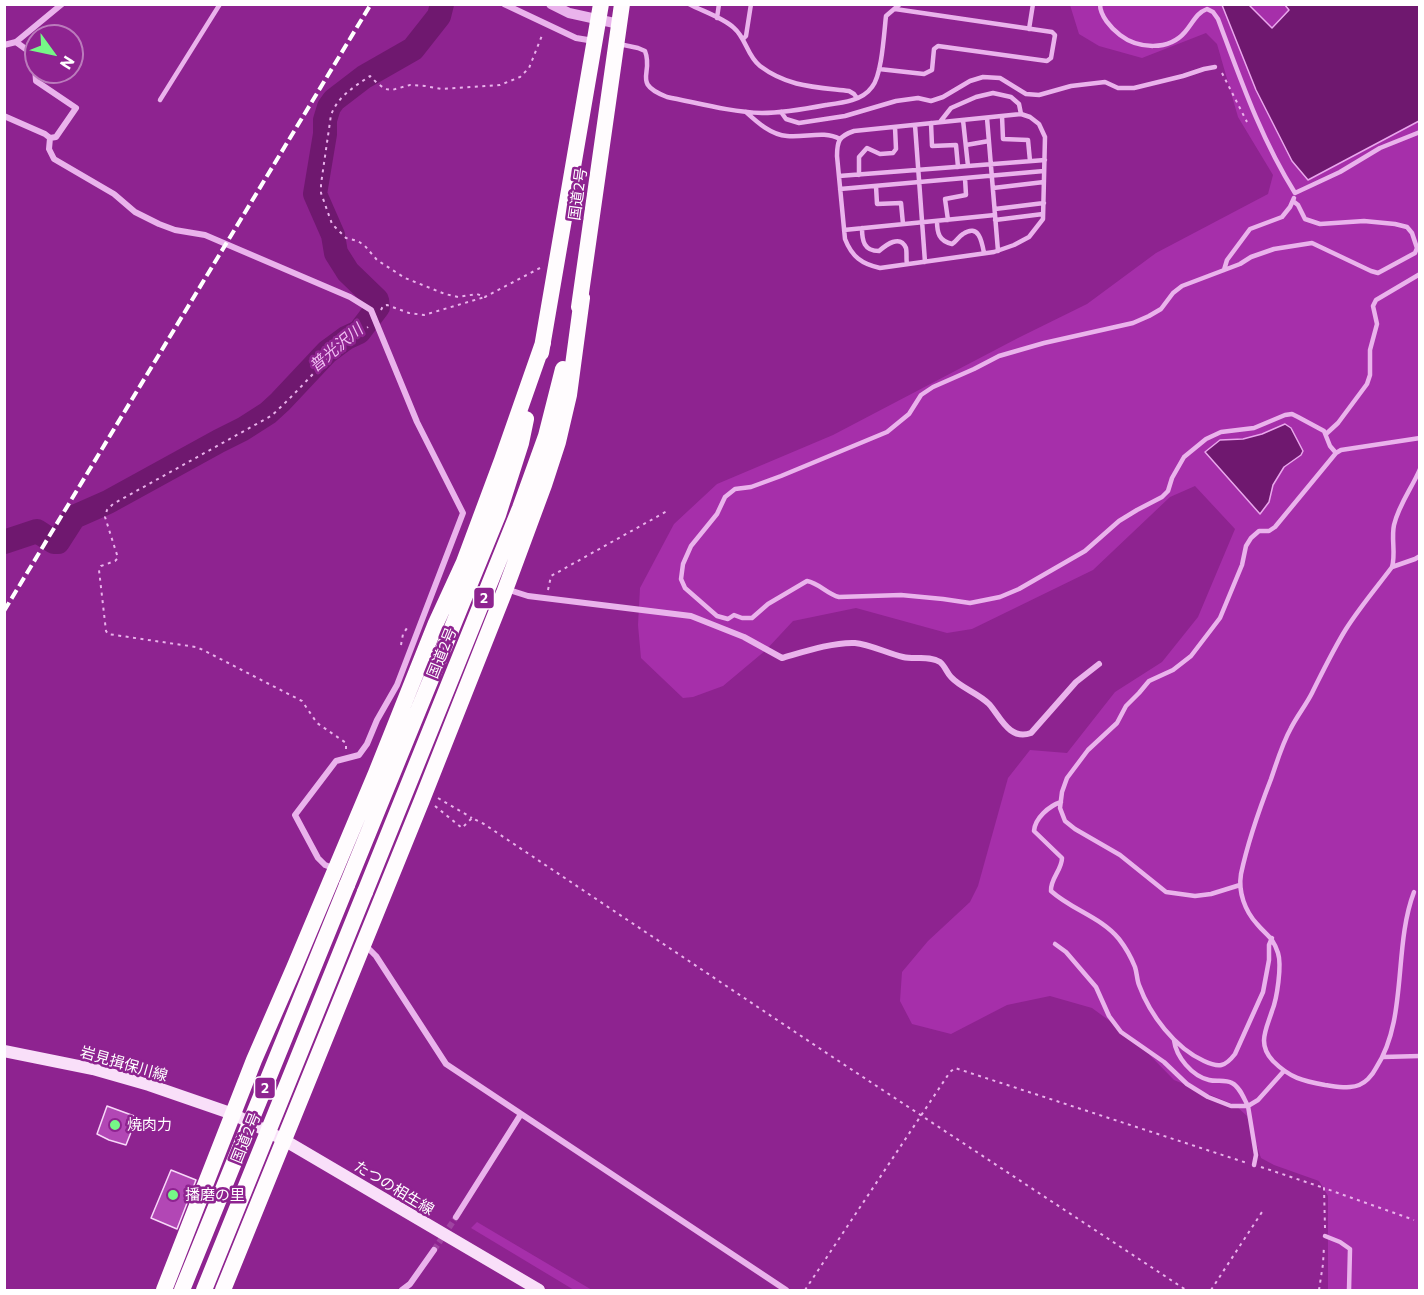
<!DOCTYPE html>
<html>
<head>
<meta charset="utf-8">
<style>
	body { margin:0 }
	#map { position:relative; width:1424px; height:1295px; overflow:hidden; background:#8e2390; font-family:Commissioner,sans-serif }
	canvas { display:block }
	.frame { position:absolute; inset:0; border:6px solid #fff; pointer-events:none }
	.north { position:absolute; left:24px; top:24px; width:60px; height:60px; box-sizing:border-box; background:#8e2390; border:2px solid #bb7bbc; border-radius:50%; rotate:123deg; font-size:16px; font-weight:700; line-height:24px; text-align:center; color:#fff }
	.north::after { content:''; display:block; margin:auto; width:21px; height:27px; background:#76f887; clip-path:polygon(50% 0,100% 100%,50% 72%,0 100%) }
</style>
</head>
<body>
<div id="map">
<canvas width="1424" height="1295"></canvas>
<div class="frame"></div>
<div class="north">N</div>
</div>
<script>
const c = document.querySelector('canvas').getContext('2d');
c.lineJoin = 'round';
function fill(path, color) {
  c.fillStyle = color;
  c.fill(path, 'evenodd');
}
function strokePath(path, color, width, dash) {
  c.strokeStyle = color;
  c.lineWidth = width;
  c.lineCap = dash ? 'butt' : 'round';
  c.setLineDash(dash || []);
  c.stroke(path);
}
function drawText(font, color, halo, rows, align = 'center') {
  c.font = font + ' Commissioner,"Noto Sans JP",sans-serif';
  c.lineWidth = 5;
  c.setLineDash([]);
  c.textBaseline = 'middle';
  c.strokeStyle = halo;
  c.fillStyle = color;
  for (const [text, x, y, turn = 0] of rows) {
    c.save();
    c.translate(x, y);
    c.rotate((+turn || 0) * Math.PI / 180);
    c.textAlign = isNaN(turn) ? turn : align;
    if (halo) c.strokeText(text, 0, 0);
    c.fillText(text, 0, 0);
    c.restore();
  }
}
fill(new Path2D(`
	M1070,5H1419V1290H1328V1196L1319,1181L1274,1165L1261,1158L1247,1116L1235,1105L1174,1080L1133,1038L1092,1008L1050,996L1007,1005L951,1034L912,1024L900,1001L902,972L928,941L970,902L978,886L1008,778L1030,750L1067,753L1115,692L1162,662L1198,617L1235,529L1195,486L1170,497L1093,570L972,629L947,633L856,608L793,621L766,650L723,686L693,697L683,698L641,658L638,625L640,588L674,524L717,484L833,435L1018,338L1087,304L1156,253L1268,194L1273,175L1238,117L1217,44L1206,33L1142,58L1099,46L1079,34Z
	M477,1222L592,1290H574L471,1228Z`), '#a62faa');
const water = new Path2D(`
	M1222,5H1249L1272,28L1289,10L1285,5H1419V121L1308,180L1292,161L1256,90Z
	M1285,424L1291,428L1303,451L1301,455L1284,467L1273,485L1269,502L1260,514L1205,452L1220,440L1243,439L1262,434Z`);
fill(water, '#6f186f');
strokePath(water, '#eaa7ed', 1.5);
strokePath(new Path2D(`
	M4,542L37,531L54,542H58L74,517L108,502L219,441L243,429L268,413L280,402L327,352L346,338L359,332L378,307L377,300L348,272L336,253L333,235L315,194L325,134V120L329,107L334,100L364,77L413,49L439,16L442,4`), '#6f186f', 24);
const building = new Path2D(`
	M107,1106L137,1117L126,1145L109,1140L97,1134Z
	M171,1170L196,1180L177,1229L151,1218Z`);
fill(building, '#b247b5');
strokePath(building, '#f8d8f9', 1.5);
strokePath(new Path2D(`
	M434,1250L456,1217`), '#9f44a1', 6, [6, 3]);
strokePath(new Path2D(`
	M1222,73L1247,122
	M540,268L485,297L477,294L458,297L445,294L405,278L377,260L365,246L358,241L346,238L332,224L321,193V184L331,115C338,96 354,87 370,76L377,83L385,89L392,90L410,85L425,86L442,89L500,85L520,77L529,68L543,33
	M381,310L383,306L387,305L409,313L424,315L485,297
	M548,590L551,576L669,510
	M401,645L403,634L409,625
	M346,749V743L317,723L302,701L203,650L196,647L108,634L106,631L99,570L101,566L115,561L118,558L105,517L107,510L113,504L271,416C296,394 317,368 341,346C349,338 360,334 368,327
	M438,798L472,818
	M435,806L462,828L472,818L484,824L828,1054L1186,1290
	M1261,1167L1324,1188
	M1325,1228L1324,1188L1414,1220
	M805,1290L950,1072L955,1068L1247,1163
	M1211,1290L1262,1212
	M1319,1290L1323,1264L1324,1246`), '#eab3ec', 2, [3, 4.5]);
strokePath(new Path2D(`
	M689,4C702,11 724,18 734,28C746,38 747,56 760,66C788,87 815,87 849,91L854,94L857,98
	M1100,4C1100,16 1111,28 1120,35C1138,49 1169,51 1185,32C1193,23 1196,13 1207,9L1213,12L1218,19C1240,78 1261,139 1295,193L1340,172L1380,148L1420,132
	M717,18L719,4
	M1029,29L1033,4
	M743,39L746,36L751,4
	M619,44L638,48L645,51C654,74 631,83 667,97C698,103 730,112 762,113C784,113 805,109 826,105C842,103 862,101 872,87C882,75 884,33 886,16L900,4
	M879,69L924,74L932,70L934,49L938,46L1047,61L1051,58L1055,35L1052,32L895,9
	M160,100L220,4
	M746,112C757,122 771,135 787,136C805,138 824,130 840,139
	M781,112L786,119L799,123L845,116L896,101L918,98L931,101L943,97L970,81L983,77L1000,78L1026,94L1039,95L1071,86L1105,82L1118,88H1134L1183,76L1204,69L1215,67
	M1021,114L1030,117L1039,124L1045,137L1043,219L1029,237L1014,245L994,252L880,268C862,264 852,257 845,239L837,156C837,141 839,136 854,131Z
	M1002,116L1003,139L1028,140L1030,161
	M987,118L998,251
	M963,120L968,166
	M940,122L951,108L976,97L993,93L1011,97L1019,104L1021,114
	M931,123L932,146L956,145L958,167
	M915,125L925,262
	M966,145L989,141
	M859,175V157L867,148L880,154L893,153L896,149L895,127
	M839,176L1045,160
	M876,186L877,204L901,203L903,224
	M993,188L1044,182
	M840,189L1044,171
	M1293,201L1298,205L1305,219L1320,224L1364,221L1395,224L1407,227L1412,233L1417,248L1415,253L1378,273L1371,271L1312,243L1274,249L1251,257L1240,264L1182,286L1173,293L1161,309L1149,316L1133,323L1044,343L999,356L974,369L933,387L921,395L909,414L887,432L781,476L751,487L735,489L725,497L717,514L691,546L683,564L681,579L685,588L717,616L728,619L734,615L742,618H752L768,604L807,581C819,583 827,594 839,597L901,595L943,599L970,603L1000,597L1019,589L1085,551L1119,521L1137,510L1162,497L1168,491L1172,478L1184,457L1206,439L1221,432L1254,428L1285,415L1292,414L1298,417L1324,431L1330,446L1336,453
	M995,209L1044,203
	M948,220L945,199L966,195L965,178
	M995,220L1043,214
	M937,221C937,233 939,241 952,244C957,241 958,237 963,234C979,223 982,242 984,253
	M862,228C862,241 864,251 879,251C886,245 900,234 906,248C907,252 906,260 907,264
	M844,230L995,215
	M1224,270L1227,260L1250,229L1282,217L1290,207L1294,198
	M1326,434L1338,423L1367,384L1370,375V350L1377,324L1373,306L1376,300L1420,274
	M1392,567L1415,559L1420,556
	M1061,802C1049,806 1035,818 1034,831L1062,858C1062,870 1050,879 1051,891C1072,910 1101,917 1119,939C1126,948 1131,957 1135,967C1137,973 1137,980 1139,985C1150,1015 1175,1048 1204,1061C1219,1068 1225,1067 1235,1054L1263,992L1269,960V945L1272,938
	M1240,885L1211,894L1195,896L1166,892L1120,855L1075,829L1065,821L1060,808L1062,792L1067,778L1088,750L1117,723L1126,706L1139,693L1149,681L1173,670L1191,656L1220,618L1242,565L1246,546L1251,538L1259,531H1269L1275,527L1336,453L1341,450L1420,438
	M1414,892C1393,947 1408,1019 1376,1068C1374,1072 1371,1076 1368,1079C1356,1091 1340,1087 1325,1085C1303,1081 1290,1078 1273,1061C1257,1044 1266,1030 1272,1011C1277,999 1282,965 1278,953C1273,937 1267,936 1257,924C1245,911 1238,892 1241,874C1248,841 1259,810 1271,779C1277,762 1282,744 1291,728C1297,716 1306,705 1312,693C1323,671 1333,650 1346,629C1360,607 1377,587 1392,567C1396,553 1391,539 1394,525C1399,504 1412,488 1420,469
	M1055,944L1066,952L1096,987L1109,1016L1121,1032L1164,1062L1187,1084L1208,1097L1231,1106H1248C1244,1099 1240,1087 1232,1083C1225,1079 1216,1082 1209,1080C1192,1076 1176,1057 1174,1040
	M1383,1057L1420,1056
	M1254,1165L1256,1155L1248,1106L1258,1100L1283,1072
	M1325,1236L1340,1242L1350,1249L1349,1290`), '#eab3ec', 4.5);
strokePath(new Path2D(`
	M504,4L576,38L594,41
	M16,42L34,55L36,81L76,108L56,137L50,138
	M4,45L16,42L62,4
	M4,116L45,134L50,138L49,149L54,159L114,194L135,212L159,224L175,230L205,235L219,241L350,297L371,310L417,422L463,513L397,685L377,720L367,744L359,755L336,761L295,815L318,858L325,865L333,868
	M506,589L528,596L691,616L744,637L782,658C803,652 833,642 855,643C869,644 889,654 903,657C915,660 929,655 940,662C945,666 947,673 951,677C961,688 978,693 989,704C1000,716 1009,741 1031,733L1076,682L1099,664
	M363,947L370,950L376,956L446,1064L786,1290
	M456,1217L521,1114
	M402,1290L410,1284L434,1250`), '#eab3ec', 6);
strokePath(new Path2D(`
	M551,4L569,13L619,24`), '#eab3ec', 10);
strokePath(new Path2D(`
	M4,1051L93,1069L149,1085L233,1114L284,1140L539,1290`), '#f9dff9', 12);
strokePath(new Path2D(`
	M579,307L622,4
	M541,353L601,4
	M347,885L498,515L521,443L526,419
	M365,892L520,508L546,436L563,369
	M164,1290L254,1060L294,968L376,773L436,623L464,562L502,460L543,343
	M223,1290L422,800L504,593L544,485L558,442L569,395L582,298`), '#fffcfe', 16);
strokePath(new Path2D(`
	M4,611L371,4`), '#fff', 4, [10, 4.5]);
strokePath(new Path2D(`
	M182,1290L347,885
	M204,1290L365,892`), '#fffcfe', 16);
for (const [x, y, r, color] of [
	[115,1125,6,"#76f887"],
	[173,1195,6,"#76f887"]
]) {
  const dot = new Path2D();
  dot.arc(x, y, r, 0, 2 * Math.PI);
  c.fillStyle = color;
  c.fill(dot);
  strokePath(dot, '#8e2390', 2);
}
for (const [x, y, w] of [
	[484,598,21],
	[265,1088,21]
]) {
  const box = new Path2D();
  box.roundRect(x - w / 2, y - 11, w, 22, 4.5);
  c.fillStyle = '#8e2390';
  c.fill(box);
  strokePath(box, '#fff', 1.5);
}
drawText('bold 14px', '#fff', null, [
	["2",484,598],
	["2",265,1088]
]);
drawText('15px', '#fff', '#8e2390', [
	["国道2号",578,194,-82],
	["国道2号",442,653,-68],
	["岩見揖保川線",124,1064,16],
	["国道2号",246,1138,-68],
	["たつの相生線",394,1188,31]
]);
drawText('15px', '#fff', '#8e2390', [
	["焼肉力",127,1125],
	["播磨の里",185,1195]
], 'left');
drawText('italic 16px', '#f1bff3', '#8e2390', [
	["普光沢川",336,348,-40]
]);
</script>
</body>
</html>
